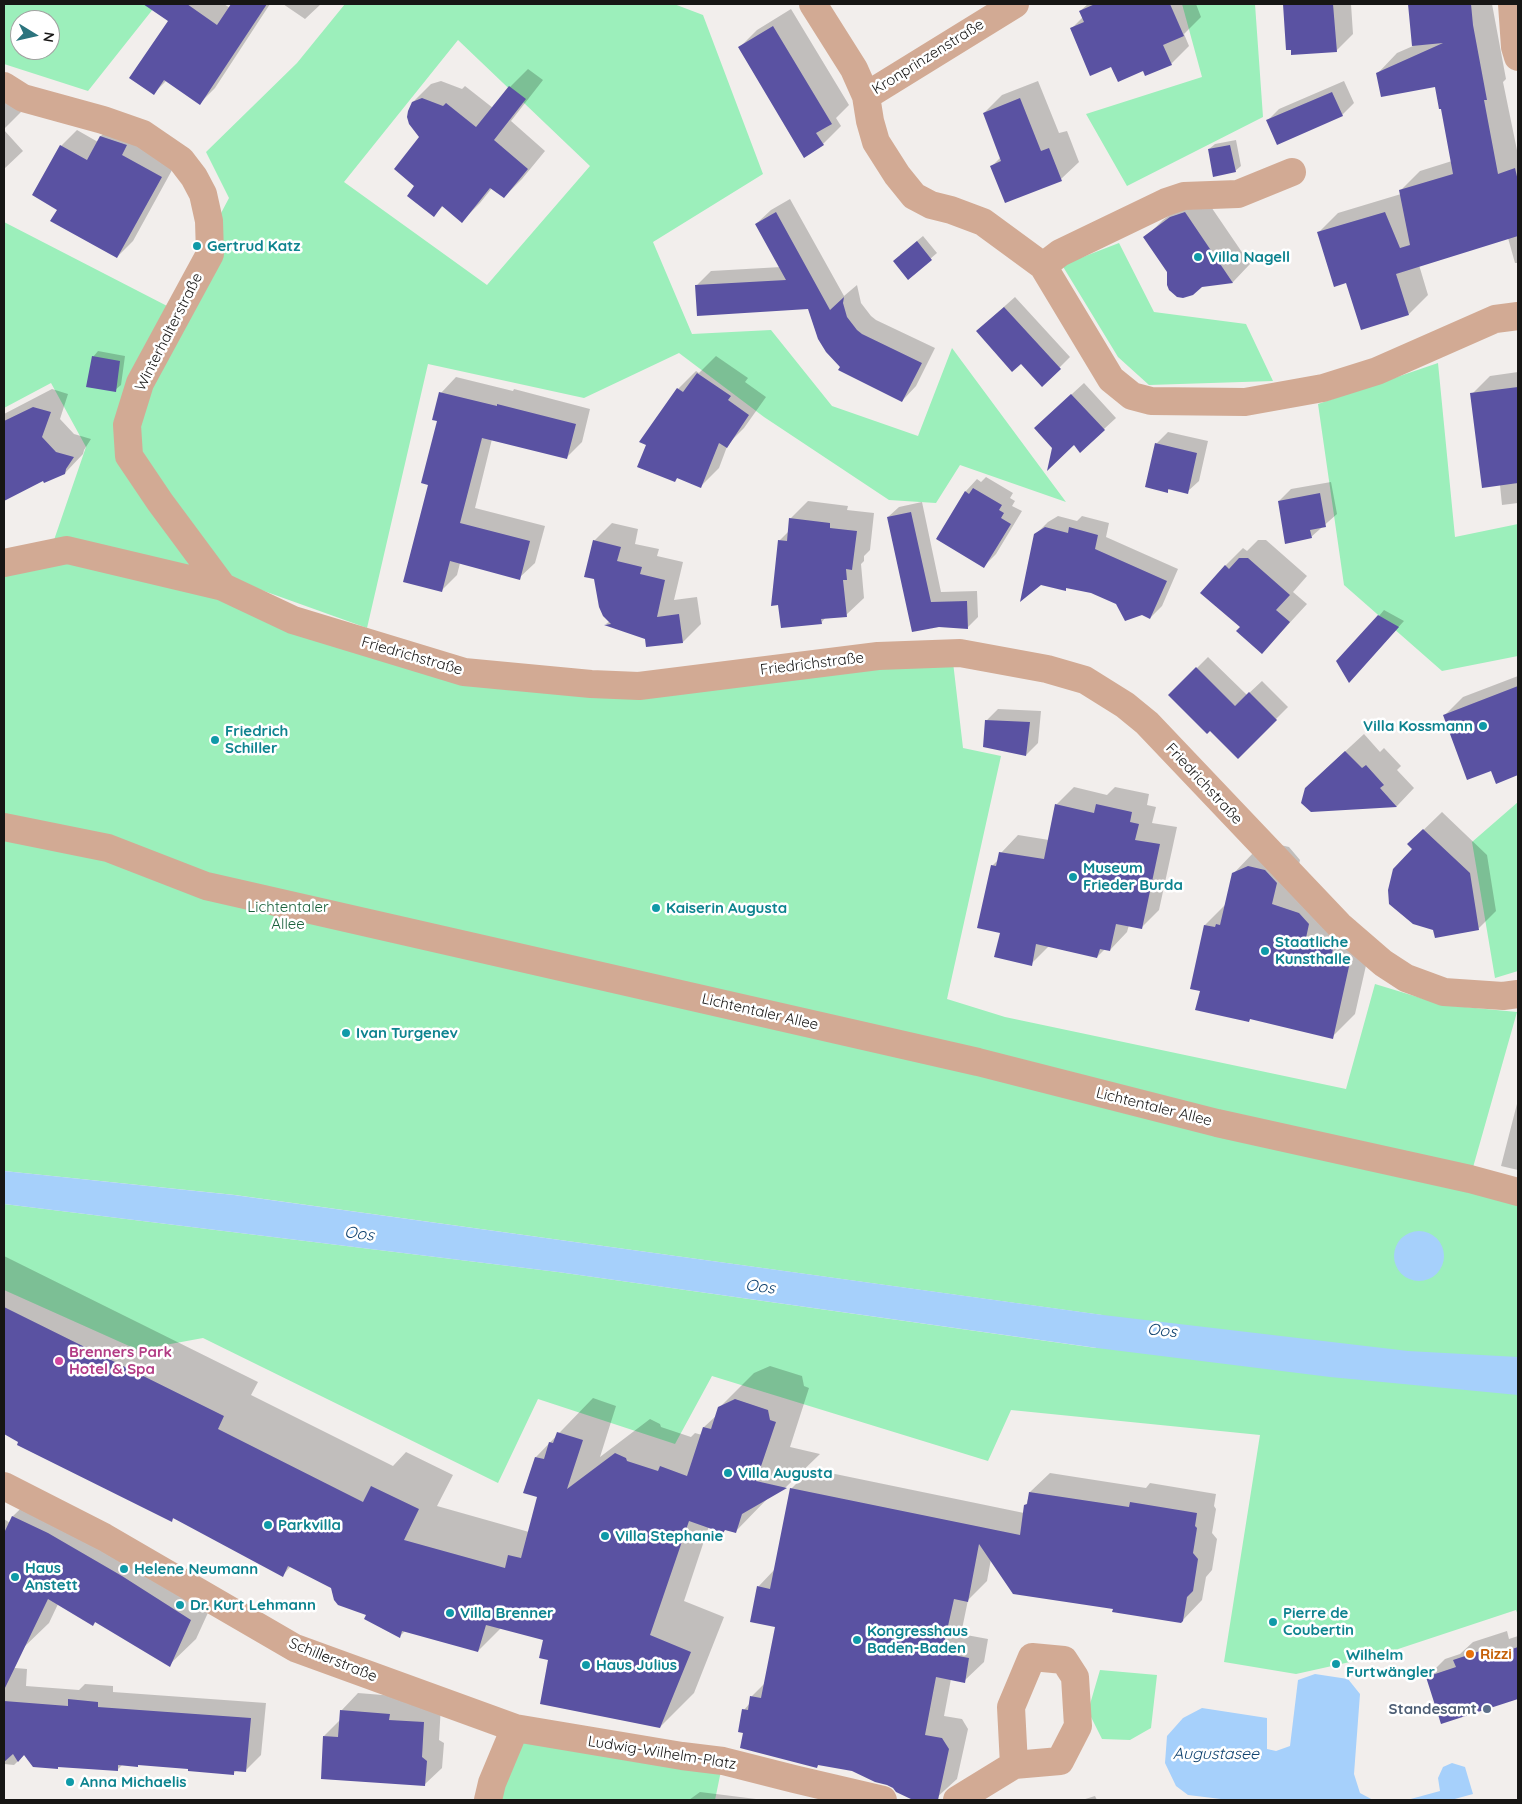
<!DOCTYPE html>
<html>
<head>
<meta charset="utf-8">
<style>
	body { margin:0 }
	#map { position:relative; width:1522px; height:1804px; overflow:hidden; background:#f2eeec; font-family:Quicksand,sans-serif }
	canvas { display:block }
	.frame { position:absolute; inset:0; border:5px solid #171615; pointer-events:none }
	.north { position:absolute; left:10px; top:10px; width:50px; height:50px; box-sizing:border-box; background:#fff; border:1px solid #a2a2a1; border-radius:50%; rotate:99deg; font-size:14px; font-weight:700; line-height:20px; text-align:center; color:#171615 }
	.north::after { content:''; display:block; margin:auto; width:18px; height:22px; background:#2c747e; clip-path:polygon(50% 0,100% 100%,50% 72%,0 100%) }
</style>
</head>
<body>
<div id="map">
<canvas width="1522" height="1804"></canvas>
<div class="frame"></div>
<div class="north">N</div>
</div>
<script>
const c = document.querySelector('canvas').getContext('2d');
c.lineJoin = 'round';
function fill(path, color) {
  c.fillStyle = color;
  c.fill(path, 'evenodd');
}
function strokePath(path, color, width, dash) {
  c.strokeStyle = color;
  c.lineWidth = width;
  c.lineCap = dash ? 'butt' : 'round';
  c.setLineDash(dash || []);
  c.stroke(path);
}
function drawText(font, color, halo, rows, align = 'center') {
  c.font = font + ' Quicksand,sans-serif';
  c.lineWidth = 5;
  c.setLineDash([]);
  c.textBaseline = 'middle';
  c.strokeStyle = halo;
  c.fillStyle = color;
  for (const [text, x, y, turn = 0] of rows) {
    c.save();
    c.translate(x, y);
    c.rotate((+turn || 0) * Math.PI / 180);
    c.textAlign = isNaN(turn) ? turn : align;
    if (halo) c.strokeText(text, 0, 0);
    c.fillText(text, 0, 0);
    c.restore();
  }
}
fill(new Path2D(`
	M4,4H157L88,91L4,64ZM20,20H50V50H20Z
	M345,4H674L703,15L763,174L653,242L692,334L771,330L832,406L918,436L952,348L1066,502L960,465L936,503L889,500L764,417L679,353L584,398L428,364L367,628L250,586L54,540L86,447L51,383L4,408V222L171,308L229,198L206,152L297,63ZM458,40L590,166L487,285L344,182Z
	M1182,4H1255L1263,117L1127,186L1086,114L1202,77Z
	M1119,243L1154,312L1246,324L1273,381L1149,385L1118,357L1062,265Z
	M1438,363L1455,537L1518,524V656L1442,671L1344,585L1318,404Z
	M67,550L293,620L538,679L953,662L963,748L1001,756L947,999L1005,1017L1346,1089L1375,984L1444,1005L1517,1012L1470,1178L1518,1191V1615L1516,1610L1377,1656L1296,1674L1224,1662L1260,1435L1011,1410L988,1461L712,1376L675,1444L538,1399L498,1483L203,1338L138,1350L4,1290V1204L558,1272L1096,1348L1102,1315L235,1195L4,1171V563Z
	M1518,802V971L1495,978L1472,842Z
	M1100,1670L1157,1675L1151,1728L1130,1740L1102,1739L1088,1711Z
	M515,1728L723,1761L715,1800L682,1799L493,1800Z`), '#9cefbb');
fill(new Path2D(`
	M4,1171L234,1195L1103,1315L1408,1351L1518,1357V1395L1330,1377L1097,1348L558,1272L4,1204Z
	M1394 1256a25 25 0 1 1 50 0a25 25 0 1 1-50 0Z
	M1315,1674L1348,1679L1360,1694L1354,1774L1360,1793L1373,1800H1229L1188,1795L1176,1786L1165,1763L1167,1736L1183,1718L1202,1708L1267,1718V1749L1276,1751L1290,1746L1298,1680Z
	M1452,1763L1465,1767L1473,1794L1451,1800H1407L1440,1791L1438,1778L1443,1767Z`), '#a6d0fb');
fill(new Path2D(`
	M174,4H224L230,8L233,4H270L215,88L200,103L167,80L154,93L170,20L165,17Z
	M283,4H321L305,19Z
	M1088,4H1196L1201,17L1184,34L1189,46L1171,64L1143,69L1112,65L1071,29L1083,17L1080,11Z
	M1284,4H1351L1353,34L1336,51L1287,49Z
	M1408,4H1492L1506,79L1503,82L1518,155V263H1515L1508,238L1419,265L1428,295L1409,314L1347,281L1318,233L1338,213L1401,194V190L1420,171L1452,161L1442,107L1436,85L1378,73L1397,53L1413,46L1409,5Z
	M791,9L849,105L836,118L841,126L823,144L739,48L757,30Z
	M528,69L543,80L511,121L545,151L522,179L504,197L492,188L480,203L462,221L443,206L434,215L416,186L421,137L413,102L431,84L441,81L462,89L465,86L493,108L510,87Z
	M1038,81L1059,133L1067,131L1079,162L1061,179L992,166L1001,157L984,113L1002,95Z
	M1344,81L1354,103L1342,115L1267,121L1279,109Z
	M5,94L21,112L4,129V95Z
	M117,120L177,161L133,241L117,257L58,209L33,195L61,146L77,130L98,142L101,136Z
	M4,130L23,151L4,169Z
	M1236,140L1241,166L1235,171L1209,149L1215,144Z
	M1203,195L1250,264L1233,282L1201,286L1168,272L1145,238L1163,220L1190,200Z
	M790,199L844,296L857,285L861,303L871,316L876,320L935,348L916,386L902,401L842,367L809,308L697,285L711,271L781,267L756,224L771,210Z
	M923,236L937,253L908,278L900,255Z
	M1015,297L1070,357L1042,385L988,321Z
	M98,351L125,356L121,385L115,390L93,357Z
	M716,356L748,378L745,382L766,397L744,428L728,444L719,468L701,486L678,477L674,481L647,444L641,441L678,389L696,371L699,373Z
	M1518,372V503L1502,505L1500,485L1472,394L1490,376Z
	M456,377L513,391L514,389L590,409L582,442L566,458L492,439L475,508L545,526L535,563L519,578L460,563L457,575L441,591L430,484L441,393Z
	M1084,383L1116,418L1104,429L1074,444L1053,447L1048,416Z
	M52,389L68,394L60,419L74,434L91,439L84,450L83,454L65,473L44,480L4,500V414Z
	M1168,432L1208,441L1199,481L1187,492L1170,489L1167,491L1156,444Z
	M986,477L1013,493L1010,498L1015,501L1012,506L1022,511L996,554L984,566L938,539L966,491L977,479L981,482Z
	M1331,482L1337,514L1311,537L1279,501L1291,489Z
	M808,501L848,506L847,510L874,513L870,550L864,556V561L861,564L864,598L846,615L826,617L821,623L779,541L789,531L790,519Z
	M922,502L941,592L977,591L978,617L967,628L939,626L888,517L899,507Z
	M1058,516L1077,521L1082,516L1109,523L1106,537L1178,569L1162,606L1150,618L1092,592L1068,587L1065,589L1036,534L1048,522Z
	M612,523L638,529L635,544L659,549L657,556L683,562L674,600L697,597L701,624L683,642L646,638L606,624L610,621L594,541Z
	M1258,540H1266L1307,576L1293,592L1307,604L1262,653L1242,627L1225,566L1243,548L1247,551Z
	M1384,610L1404,621L1355,675L1379,616Z
	M1208,657L1247,695L1262,681L1288,707L1238,757L1211,729L1170,695Z
	M1518,676V774L1497,782L1492,769L1445,715L1463,697Z
	M998,709L1041,711L1038,743L1026,755L986,721Z
	M1364,734L1380,752L1384,748L1401,766L1397,770L1414,788L1397,806L1311,811L1325,770Z
	M1074,787L1107,795L1115,787L1149,794L1147,805L1156,807L1152,823L1177,827L1159,910L1141,928L1129,925L1127,932L1110,950L1105,949L1097,957L1049,946L1031,964L1001,932L992,866L999,859L1001,853L1018,835L1049,840L1056,805Z
	M1442,812L1487,855L1496,911L1478,929L1409,844Z
	M1272,843L1289,847L1300,860L1295,881L1329,915L1356,921L1353,935L1372,939L1355,1014L1332,1037L1251,1018L1248,1021L1201,990L1191,988L1205,925L1226,904L1233,874L1256,850Z
	M1518,1100V1170L1501,1166Z
	M4,1256L258,1382L251,1395L393,1466L406,1452L453,1475L437,1506L529,1532L538,1497L536,1457L593,1398L616,1406L600,1457L650,1419L660,1424L661,1427L691,1437L695,1433L702,1435L704,1427L717,1415L719,1408L754,1373L770,1366L802,1376L804,1386L809,1388L790,1447L820,1454L786,1487L770,1496L735,1532L709,1526L684,1601L724,1617L694,1693L660,1727L550,1659L544,1639L501,1628L478,1651L405,1631L400,1636L332,1587L291,1566L283,1575L174,1518L171,1520L4,1433Z
	M811,1469L1024,1513L1030,1492L1050,1473L1146,1488L1150,1483L1216,1494L1214,1506L1216,1509L1212,1533L1217,1539L1212,1570L1206,1577L1202,1600L1181,1622L1114,1608L991,1559L987,1581L968,1600L961,1634L988,1639L984,1662L964,1681L951,1679L944,1716L962,1719L968,1729L957,1779L934,1800H916L897,1791L894,1787L853,1770L819,1764L816,1767L744,1732V1710L750,1703L752,1696L766,1682L776,1626L758,1587L775,1569L791,1489Z
	M40,1490L217,1593L196,1639L169,1665L96,1621L93,1625L58,1604L49,1623L22,1649L4,1644V1638L7,1632L4,1630V1519L10,1523L13,1516Z
	M1507,1631L1509,1639L1518,1636V1697L1442,1723L1427,1677L1445,1659L1460,1654L1473,1642Z
	M4,1667L27,1669L26,1686L79,1690L85,1684L113,1686V1692L266,1703L261,1755L245,1771L237,1770L233,1774L190,1767L139,1763L123,1764L117,1770L25,1754L14,1765L4,1764Z
	M358,1693L407,1697L406,1703L441,1705L439,1740L444,1743L442,1768L424,1785L324,1736L340,1720L341,1711Z
	M700,1792L764,1800H689Z
	M1095,1796L1097,1800H1082Z`), '#0003');
fill(new Path2D(`
	M143,4H187L217,25L231,4H267L200,105L164,80L154,95L129,78L168,21Z
	M1095,4H1170L1184,36L1163,45L1172,65L1145,76L1143,71L1118,82L1111,67L1090,76L1070,28L1084,22L1079,11Z
	M1283,4H1333L1337,52L1291,55V50H1286Z
	M1408,4H1471L1473,25L1487,100H1484L1498,174L1515,168L1518,181V236L1396,274L1409,315L1361,330L1346,283L1334,287L1317,232L1385,212L1400,248L1410,245L1399,190L1453,174L1441,109H1439L1435,87L1381,97L1376,73L1443,43L1412,46Z
	M773,26L832,124L816,133L824,145L804,158L738,47Z
	M509,86L526,99L494,140L528,169L504,198L490,188L462,223L442,206L434,217L407,196L414,186L394,169L419,137L409,124L407,117L408,111L412,102L422,98L443,106L446,103L476,127Z
	M1332,92L1343,116L1277,145L1266,120Z
	M1020,98L1041,151L1049,148L1062,181L1005,203L990,166L1001,161L983,113Z
	M100,136L127,145L122,155L162,177L117,258L50,221L57,210L32,195L60,145L87,160Z
	M1230,145L1236,172L1213,177L1208,149Z
	M776,212L830,310L844,297L843,303L847,317L857,330L862,334L922,363L902,402L838,370L840,367L826,352L818,339L808,309L697,316L695,285L786,280L755,224Z
	M1185,212L1233,283L1202,287L1193,295L1183,298L1177,297L1169,290L1167,285V272L1143,237L1170,217Z
	M917,241L932,260L908,280L893,261Z
	M1004,307L1061,369L1042,387L1021,364L1012,372L976,331Z
	M92,356L120,361L116,392L86,387Z
	M697,373L731,396L728,400L749,415L727,448L719,443L701,488L677,478L675,482L637,467L646,445L639,442L677,388L683,392Z
	M1518,387V483L1482,488L1470,393Z
	M439,392L497,406V404L576,424L567,459L482,438L460,523L530,541L520,580L450,561L442,592L403,582L428,485L421,483L437,421L432,420Z
	M1071,394L1105,430L1080,453L1074,445L1047,471L1052,448L1034,428Z
	M33,407L51,412L42,437L56,452L74,457L66,469L65,474L44,483L43,481L4,501V421Z
	M1155,443L1197,453L1188,494L1168,489V493L1145,487Z
	M973,488L1002,505L999,510L1004,513L1001,518L1011,524L984,568L936,539L965,491L969,494Z
	M1320,493L1326,527L1310,530L1312,538L1285,544L1278,501Z
	M911,512L931,602L967,601L968,629L939,627L912,632L887,517Z
	M789,518L830,523V528L857,531L852,570L846,569L847,580H843L847,617L821,619L822,624L781,628L778,605L771,606L778,540L787,541Z
	M1045,527L1068,533L1069,527L1098,535L1095,549L1167,581L1150,619L1142,615L1125,621L1116,604L1091,593L1066,588V591L1041,585L1020,602L1034,534Z
	M593,540L621,547L617,561L642,567L640,574L665,580L657,617L679,614L683,643L646,647L645,639L604,625L611,624L603,616L599,607L594,579L584,577Z
	M1239,558H1248L1290,595L1276,610L1290,622L1262,654L1236,631L1240,627L1200,593L1225,565L1229,569Z
	M1378,615L1399,627L1349,683L1336,661Z
	M1196,667L1235,706L1249,692L1277,720L1238,759L1210,731L1207,734L1168,695Z
	M1518,686V775L1496,784L1491,771L1467,780L1443,715Z
	M985,720L1030,722L1026,756L983,747Z
	M1345,751L1362,768L1366,765L1384,785L1380,788L1397,807L1311,812L1301,803L1305,788Z
	M1055,804L1094,813L1096,804L1132,812L1130,822L1139,824L1135,840L1160,844L1142,929L1116,924L1110,951L1100,949L1097,958L1036,944L1032,966L994,957L1000,933L977,928L991,865L996,866L999,852L1044,859Z
	M1423,829L1470,873L1479,930L1435,938L1433,930L1413,924L1389,904L1388,890L1393,869L1412,849L1407,844Z
	M1248,866L1265,870L1277,883L1272,904L1299,913L1309,924L1306,938L1334,944L1331,958L1350,962L1333,1039L1250,1019L1249,1022L1195,1010L1200,991L1190,989L1204,925L1215,927L1216,924L1220,925L1232,873Z
	M4,1307L224,1416L218,1429L363,1502L371,1486L419,1509L404,1540L505,1568L508,1555L521,1558L537,1497L523,1493L535,1457L544,1459L549,1442L553,1443L557,1432L583,1440L567,1489L615,1453L626,1458L627,1461L658,1471L660,1466L687,1476L703,1427L711,1429L718,1407L735,1399L768,1410L770,1420L776,1422L756,1481L787,1488L742,1514L736,1533L725,1530L723,1533L689,1521L650,1635L691,1652L660,1728L540,1704L548,1660L539,1658L543,1640L486,1625L478,1652L402,1631L400,1638L364,1619L366,1615L338,1605L334,1600L331,1588L288,1566L283,1577L173,1518L172,1522L17,1445L18,1442L4,1434Z
	M790,1488L1020,1535L1024,1505L1027,1504L1029,1492L1129,1507L1130,1502L1197,1513L1195,1526L1197,1528L1193,1553L1198,1559L1193,1591L1187,1597L1183,1621L1181,1623L1112,1612L1113,1609L1013,1594L979,1544L968,1602L954,1599L942,1653L969,1658L965,1683L936,1677L925,1735L942,1738L949,1749L938,1800H913L896,1792L893,1788L887,1785L875,1782L852,1771L818,1765L817,1768L740,1748L743,1733L738,1732L742,1709L748,1710L750,1696L761,1698L775,1627L750,1622L757,1586L770,1589Z
	M12,1516L48,1533L122,1576L191,1620L170,1667L95,1622L93,1626L48,1599L4,1690V1533Z
	M1518,1647V1699L1441,1724L1426,1677L1456,1667L1453,1660L1489,1648L1491,1656Z
	M68,1699L98,1702V1707L251,1718L246,1772L234,1771V1775L188,1771V1769L138,1765V1767L118,1765V1771L58,1767V1769L33,1767L24,1755L18,1762L13,1754L4,1762V1701L68,1706Z
	M340,1710L390,1714L389,1720L424,1722L422,1757L427,1761L425,1786L321,1779L323,1736L338,1737Z`), '#5a52a2');
strokePath(new Path2D(`
	M813,4L854,69L866,96L870,121L876,142L897,175L914,196L931,205L951,210L983,222L1043,266L1111,379L1132,396L1151,401L1245,402L1323,388L1377,371L1495,319L1518,316
	M1512,4L1515,47L1518,57
	M4,86L23,98L103,120L143,134L181,160L194,177L203,194L209,221L210,254L140,383L127,425L129,456L160,502L223,587
	M866,96L1015,4
	M1043,266L1060,253L1166,202L1184,196L1238,194L1292,172
	M4,563L67,550L223,587L293,620L464,672L591,684L639,686L878,656L960,653L1047,669L1085,680L1125,705L1147,723L1339,925L1383,963L1406,978L1444,992L1503,996L1518,994
	M4,827L108,848L206,886L978,1062L1217,1123L1470,1179L1518,1192
	M4,1486L104,1537L295,1648L515,1728L682,1756L723,1761L794,1779L883,1800
	M488,1800L492,1783L515,1728
	M957,1800L1014,1765L1060,1761L1078,1726L1075,1677L1064,1660L1032,1657L1011,1707L1014,1765`), '#d2aa94', 28);
for (const [x, y, r, color] of [
	[197,246,5,"#0f9aa8"],
	[1198,257,5,"#0f9aa8"],
	[1483,726,5,"#0f9aa8"],
	[215,740,5,"#0f9aa8"],
	[1073,877,5,"#0f9aa8"],
	[656,908,5,"#0f9aa8"],
	[1265,951,5,"#0f9aa8"],
	[346,1033,5,"#0f9aa8"],
	[59,1361,5,"#d1479c"],
	[728,1473,5,"#0f9aa8"],
	[268,1525,5,"#0f9aa8"],
	[605,1536,5,"#0f9aa8"],
	[124,1569,5,"#0f9aa8"],
	[15,1577,5,"#0f9aa8"],
	[180,1605,5,"#0f9aa8"],
	[450,1613,5,"#0f9aa8"],
	[1273,1622,5,"#0f9aa8"],
	[857,1640,5,"#0f9aa8"],
	[1470,1654,5,"#e8710a"],
	[1336,1664,5,"#0f9aa8"],
	[586,1665,5,"#0f9aa8"],
	[1487,1709,5,"#5c6f8a"],
	[70,1782,5,"#0f9aa8"]
]) {
  const dot = new Path2D();
  dot.arc(x, y, r, 0, 2 * Math.PI);
  c.fillStyle = color;
  c.fill(dot);
  strokePath(dot, '#fff', 2);
}
drawText('15px', '#171615', '#fff', [
	["Kronprinzenstraße",928,57,-32],
	["Winterhalterstraße",169,332,-63],
	["Friedrichstraße",412,656,16],
	["Friedrichstraße",812,664,-7],
	["Friedrichstraße",1204,784,47],
	["Lichtentaler Allee",760,1012,13],
	["Lichtentaler Allee",1154,1107,14],
	["Schillerstraße",333,1660,22],
	["Ludwig-Wilhelm-Platz",662,1753,9]
]);
drawText('bold 15px', '#0d838f', '#fff', [
	["Gertrud Katz",207,246],
	["Villa Nagell",1208,257],
	["Villa Kossmann",1473,726,"right"],
	["Friedrich",225,731],
	["Schiller",225,748],
	["Museum",1083,868],
	["Frieder Burda",1083,885],
	["Kaiserin Augusta",666,908],
	["Staatliche",1275,942],
	["Kunsthalle",1275,959],
	["Ivan Turgenev",356,1033],
	["Villa Augusta",738,1473],
	["Parkvilla",278,1525],
	["Villa Stephanie",615,1536],
	["Haus",25,1568],
	["Anstett",25,1585],
	["Helene Neumann",134,1569],
	["Dr. Kurt Lehmann",190,1605],
	["Villa Brenner",460,1613],
	["Pierre de",1283,1613],
	["Coubertin",1283,1630],
	["Kongresshaus",867,1631],
	["Baden-Baden",867,1648],
	["Wilhelm",1346,1655],
	["Furtwängler",1346,1672],
	["Haus Julius",596,1665],
	["Anna Michaelis",80,1782]
], 'left');
drawText('15px', '#1a613c', '#fff', [
	["Lichtentaler",288,907],
	["Allee",288,924]
]);
drawText('bold 15px', '#b23c85', '#fff', [
	["Brenners Park",69,1352],
	["Hotel & Spa",69,1369]
], 'left');
drawText('bold 15px', '#c56008', '#fff', [
	["Rizzi",1480,1654]
], 'left');
drawText('bold 15px', '#4e5e75', '#fff', [
	["Standesamt",1477,1709]
], 'right');
drawText('italic 16px', '#104370', '#fff', [
	["Oos",359,1234,7],
	["Oos",760,1287,7],
	["Oos",1162,1331,6],
	["Augustasee",1216,1754]
]);
</script>
</body>
</html>
